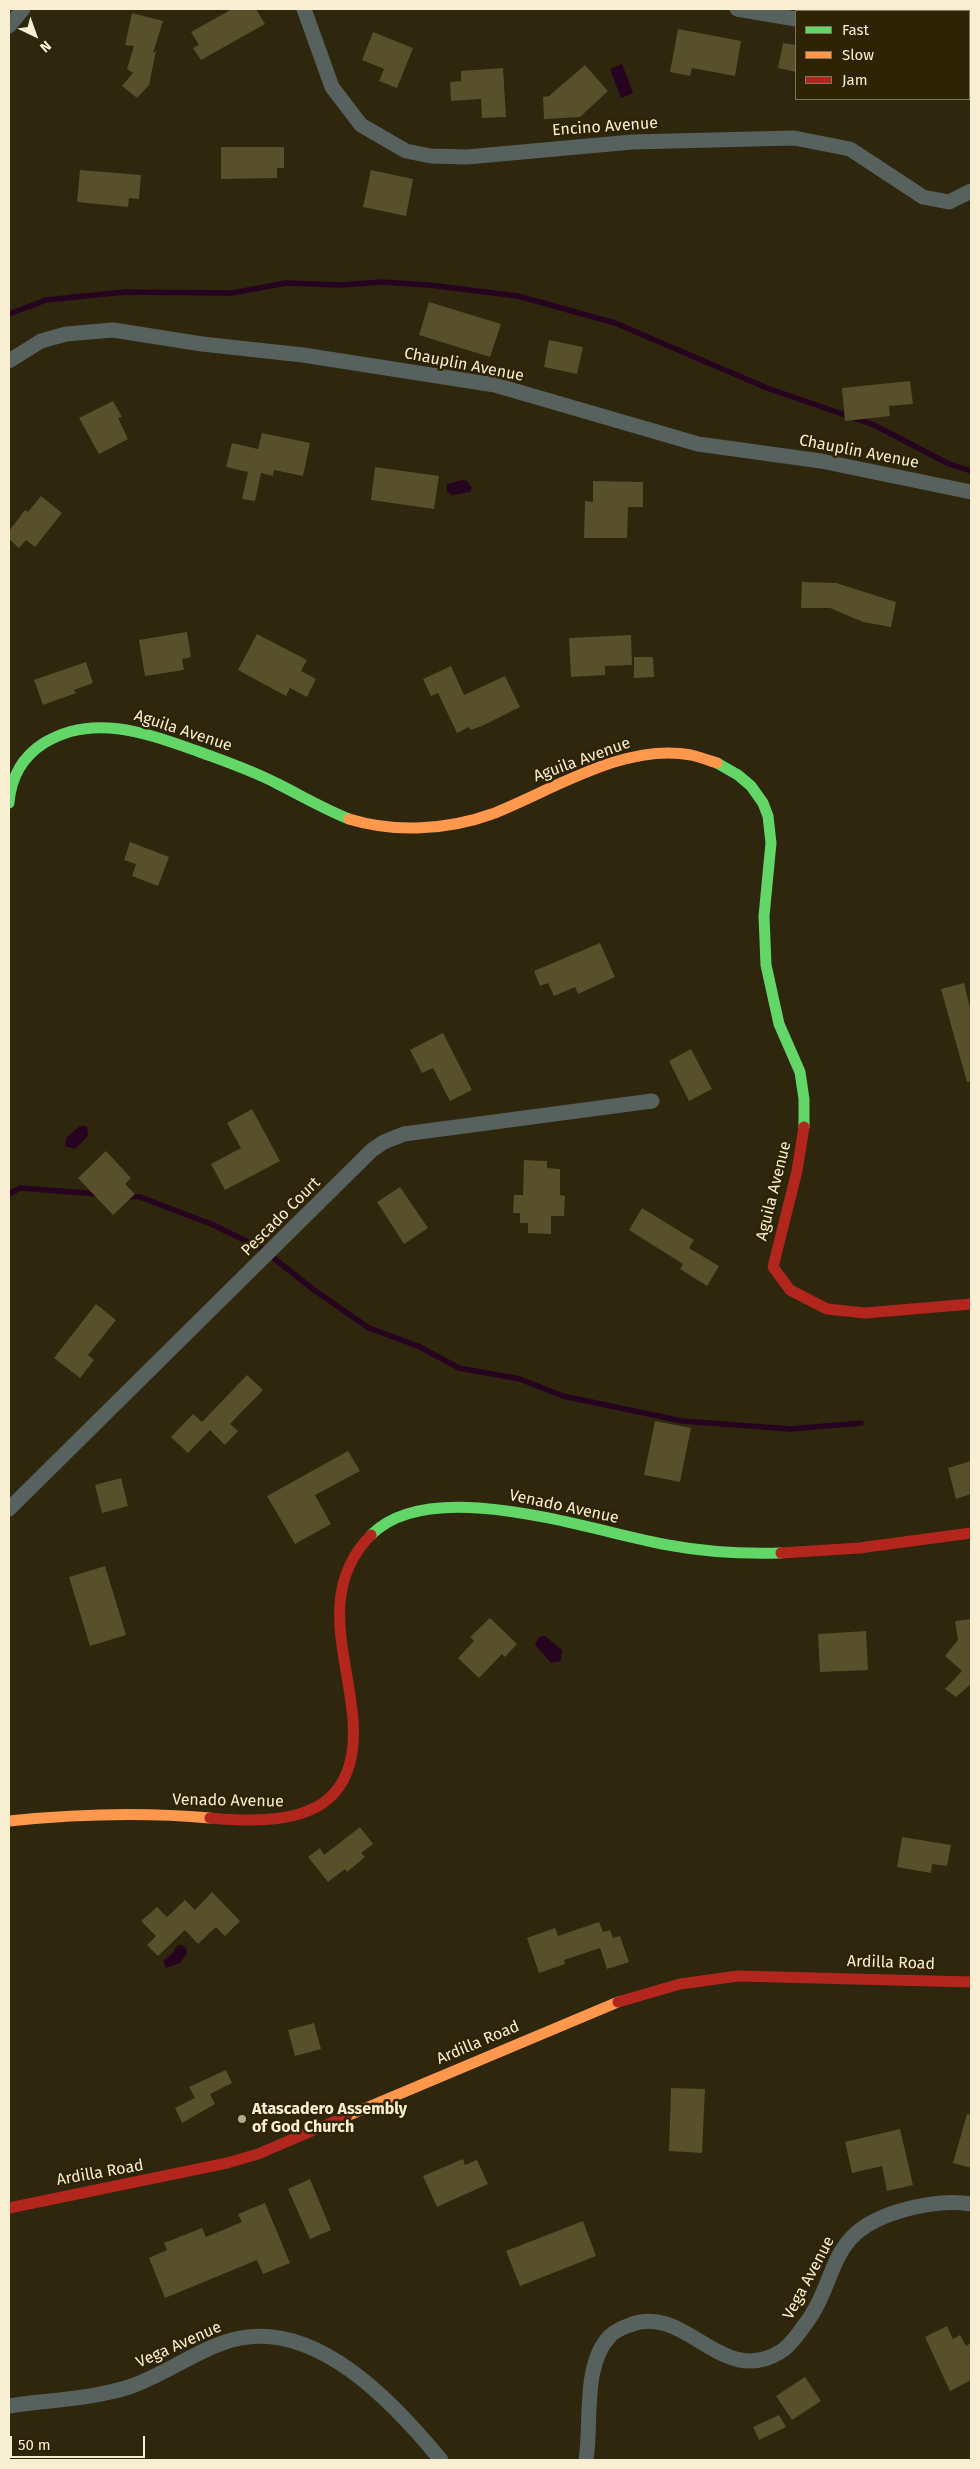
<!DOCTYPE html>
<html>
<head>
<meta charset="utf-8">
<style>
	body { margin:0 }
	#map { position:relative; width:980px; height:2469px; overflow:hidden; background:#2e260d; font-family:"Fira Sans",sans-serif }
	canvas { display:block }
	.frame { position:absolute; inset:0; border:10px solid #f8eed1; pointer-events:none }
	.legend { position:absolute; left:795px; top:10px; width:175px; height:90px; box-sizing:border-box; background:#2e2405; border:1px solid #7f7557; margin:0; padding:6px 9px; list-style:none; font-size:15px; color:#f8eed1 }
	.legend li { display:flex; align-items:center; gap:10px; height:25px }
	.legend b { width:25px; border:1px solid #7f7557 }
	.north { position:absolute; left:10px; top:10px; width:50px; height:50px; -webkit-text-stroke:4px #2e2405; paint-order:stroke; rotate:138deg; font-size:14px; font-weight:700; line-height:20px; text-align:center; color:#f8eed1 }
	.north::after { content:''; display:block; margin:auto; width:18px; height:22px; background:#f8eed1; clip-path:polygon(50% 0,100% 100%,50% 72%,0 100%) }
	.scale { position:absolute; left:10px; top:2436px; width:135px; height:22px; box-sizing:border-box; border:2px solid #f8eed1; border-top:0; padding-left:6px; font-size:15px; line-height:18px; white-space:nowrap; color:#f8eed1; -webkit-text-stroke:4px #2e2405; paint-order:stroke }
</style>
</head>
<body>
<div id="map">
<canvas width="980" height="2469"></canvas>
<div class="frame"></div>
<ul class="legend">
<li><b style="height:6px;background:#63d668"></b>Fast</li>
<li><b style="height:6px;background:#ff974d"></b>Slow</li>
<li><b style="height:6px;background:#b3261e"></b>Jam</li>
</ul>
<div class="north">N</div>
<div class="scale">50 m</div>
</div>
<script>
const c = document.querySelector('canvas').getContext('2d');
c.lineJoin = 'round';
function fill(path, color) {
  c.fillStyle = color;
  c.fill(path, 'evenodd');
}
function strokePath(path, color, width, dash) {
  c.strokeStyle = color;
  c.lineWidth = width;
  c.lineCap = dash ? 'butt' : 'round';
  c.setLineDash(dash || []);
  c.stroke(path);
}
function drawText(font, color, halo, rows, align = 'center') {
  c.font = font + ' "Fira Sans",sans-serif';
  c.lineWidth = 5;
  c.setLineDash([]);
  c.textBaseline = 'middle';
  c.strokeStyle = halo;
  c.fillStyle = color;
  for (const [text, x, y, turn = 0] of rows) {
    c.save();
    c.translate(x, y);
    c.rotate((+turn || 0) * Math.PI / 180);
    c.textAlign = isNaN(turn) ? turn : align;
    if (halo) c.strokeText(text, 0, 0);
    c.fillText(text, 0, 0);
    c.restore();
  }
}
fill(new Path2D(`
	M622,64L633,93L621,98L610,69Z
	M463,480L467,481L472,488L470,492L452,495L447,492V484Z
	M80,1126H87L88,1136L75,1149L65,1146L66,1138Z
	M545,1636L562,1650L561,1661L551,1663L535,1645L539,1637Z
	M178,1945H182L186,1948L187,1953L180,1963L166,1968L163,1961L172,1954Z`), '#260420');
strokePath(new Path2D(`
	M9,314L46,300L125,292L232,293L286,283L341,285L381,282L429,285L518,296L615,323L767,388L874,425L949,464L971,471
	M9,1194L20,1188L99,1194
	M126,1196L140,1197L211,1224L261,1248L314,1290L369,1328L418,1346L459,1368L520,1379L563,1396L682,1421L790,1429L861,1423`), '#260420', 5.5);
fill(new Path2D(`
	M232,9H256L265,24L201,60L193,48L199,45L191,32Z
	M132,13L163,21L153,53L156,51L149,85L137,98L122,86L133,73L127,69L134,46L125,45Z
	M678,29L741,41L735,76L692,68L690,76L670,72Z
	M373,32L413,48L397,88L379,81L384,69L362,60Z
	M783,43L796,45V72L778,68Z
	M585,65L608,91L580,117L544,119L543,97L549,96Z
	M503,68L506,117L482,118L481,99L451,101L450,82L461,81V71Z
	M221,147H284V168H277V178L221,179Z
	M80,170L141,175L139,199L129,198L128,207L77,202Z
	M371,170L413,179L406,216L363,207Z
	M429,302L501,324L490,357L419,335Z
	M549,340L583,347L577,374L544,367Z
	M910,381L913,404L889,406L890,416L845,421L842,388Z
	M113,401L122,417L118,418L128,439L99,454L79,418Z
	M262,433L310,443L303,476L274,470L273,476L261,473L255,501L242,499L248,472L226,467L232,443L258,449Z
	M375,467L439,476L434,509L371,500Z
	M593,481L643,482V507H628L627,538H584L585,501L593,502Z
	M41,496L62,513L35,547L26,540L19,548L9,539V531L25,510L28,512Z
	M802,582L836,583L896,602L891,627L863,622L830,608H801Z
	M187,632L191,657L182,659L184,670L145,676L139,640Z
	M257,634L307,660L301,671L316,679L307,697L290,688L286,696L238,670Z
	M631,635L632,665L605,666V675L571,677L569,638Z
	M634,657H653L654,677L634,678Z
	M86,662L93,683L74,690L76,693L43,705L34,680Z
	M451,666L464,695L505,676L520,707L484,725L471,730L469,727L457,733L438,693L431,696L423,679Z
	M130,842L169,857L158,886L132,876L136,864L124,860Z
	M600,943L615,977L578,994L575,987L554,996L548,983L540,986L534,971Z
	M964,983L971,1012V1082H967L941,989Z
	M443,1033L472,1090L450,1101L433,1068L422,1073L410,1050Z
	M691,1049L712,1089L689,1101L669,1061Z
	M252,1109L280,1161L225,1190L211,1164L241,1148L227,1123Z
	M106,1151L131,1178L125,1184L135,1194L113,1215L78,1178Z
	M524,1160L547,1161V1168L560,1169V1195L565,1196L564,1216H551V1234L528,1233V1223H520V1213H513L514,1195H523Z
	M400,1187L428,1228L404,1244L377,1202Z
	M642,1208L694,1240L689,1248L719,1266L707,1286L680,1269L683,1264L629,1230Z
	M96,1304L116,1320L88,1355L94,1360L80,1378L54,1358Z
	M247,1375L263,1390L230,1424L238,1431L225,1445L210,1430L188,1453L171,1437L193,1414L202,1422Z
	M655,1421L691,1428L680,1482L644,1475Z
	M348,1451L360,1471L315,1495L331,1524L295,1544L267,1496Z
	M971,1461V1494L956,1499L948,1468Z
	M121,1478L128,1506L102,1513L95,1485Z
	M105,1566L126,1635L90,1646L69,1577Z
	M490,1618L517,1644L505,1657L502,1654L479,1678L458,1658L474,1641L470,1637Z
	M971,1619V1684L956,1697L945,1689L962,1671L945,1656L958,1640L955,1621Z
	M866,1631L868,1670L820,1672L818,1634Z
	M360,1827L373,1844L361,1853L365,1857L347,1872L345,1869L328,1882L308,1857L320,1848L324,1855Z
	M902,1837L951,1845L947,1866L932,1864L931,1873L897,1867Z
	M212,1892L240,1921L225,1936L216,1927L198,1944L185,1930L158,1956L147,1945L156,1936L141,1921L157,1907L167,1917L185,1900L195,1910Z
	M599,1922L603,1932L610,1930L613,1938L620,1936L629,1962L607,1969L600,1948L564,1960L565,1964L539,1973L527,1938L555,1928L558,1936Z
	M314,2023L321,2049L295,2056L288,2030Z
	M226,2070L232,2083L210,2094L215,2104L182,2123L175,2108L195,2098L189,2087Z
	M671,2088L705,2089L702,2153L669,2151Z
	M967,2114L971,2115V2168L953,2163Z
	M900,2129L913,2185L887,2191L882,2166L852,2173L845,2142Z
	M463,2159L465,2165L477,2160L488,2184L437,2207L423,2176Z
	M310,2179L331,2230L310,2239L288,2189Z
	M265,2203L290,2263L263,2274L257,2260L165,2298L149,2258L167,2250L164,2243L202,2228L206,2237L242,2222L238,2214Z
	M583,2221L596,2256L520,2286L506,2251Z
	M947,2326L953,2339L960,2335L966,2346L971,2343V2380L950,2391L925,2337Z
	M805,2377L821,2401L792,2420L776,2396Z
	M779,2415L786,2427L759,2440L753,2427Z`), '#584f2b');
strokePath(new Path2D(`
	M304,9L332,87L361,125L406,151L431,156L467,157L632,142L794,138L850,149L923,197L949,202L971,191
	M737,9L796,19
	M9,26L23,9
	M9,361L41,341L66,334L113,330L202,344L303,355L495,385L698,444L821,461L971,492
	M9,1509L372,1150L384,1142L404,1134L652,1101
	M9,2406C48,2400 91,2399 129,2387C165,2375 196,2350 232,2340C315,2317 394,2403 441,2460
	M586,2460C592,2423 582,2365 610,2336C615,2331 624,2327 630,2325C686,2303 721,2388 780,2352C789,2347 795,2338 801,2330C842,2279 822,2234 900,2211C924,2204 947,2200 971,2204`), '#57625e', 15);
strokePath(new Path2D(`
	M717,763L738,775L751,786L763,803L768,816L771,843L764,916L766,965L779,1024L800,1072L804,1099V1127
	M9,803C11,777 22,757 44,743C93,713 146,733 197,751C224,761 251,770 278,784C302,796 324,809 349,819
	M371,1535C431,1473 593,1532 668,1545C705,1552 743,1554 781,1553`), '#63d668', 11);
strokePath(new Path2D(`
	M349,819C394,833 448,830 492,814C551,791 625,742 691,755C700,757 708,760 717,763
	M9,1821C76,1814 143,1812 210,1818
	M347,2116L618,2002`), '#ff974d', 11);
strokePath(new Path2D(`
	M804,1127L797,1171L773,1267L790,1290L827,1309L865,1313L971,1304
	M781,1553L859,1548L971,1533
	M210,1818C287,1825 360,1819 353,1720C348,1655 317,1590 371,1535
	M618,2002L680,1984L738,1976L971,1982
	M9,2208L227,2163L258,2154L347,2116`), '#b3261e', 11);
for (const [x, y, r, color] of [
	[242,2119,5,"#b1a88c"]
]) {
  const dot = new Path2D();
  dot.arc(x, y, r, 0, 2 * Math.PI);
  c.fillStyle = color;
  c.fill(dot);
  strokePath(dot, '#2e2405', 2);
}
drawText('16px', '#f8eed1', '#2e2405', [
	["Encino Avenue",605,127,-4],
	["Chauplin Avenue",464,365,11],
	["Chauplin Avenue",859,452,11],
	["Aguila Avenue",183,731,18],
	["Aguila Avenue",582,760,-20],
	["Aguila Avenue",774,1191,-76],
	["Pescado Court",281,1217,-45],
	["Venado Avenue",564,1507,12],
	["Venado Avenue",228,1801,1],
	["Ardilla Road",891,1963,2],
	["Ardilla Road",478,2043,-23],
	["Ardilla Road",100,2173,-10],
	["Vega Avenue",809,2278,-62],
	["Vega Avenue",179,2345,-24]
]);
drawText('bold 16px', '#f8eed1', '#2e2405', [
	["Atascadero Assembly",252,2110],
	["of God Church",252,2128]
], 'left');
</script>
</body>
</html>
